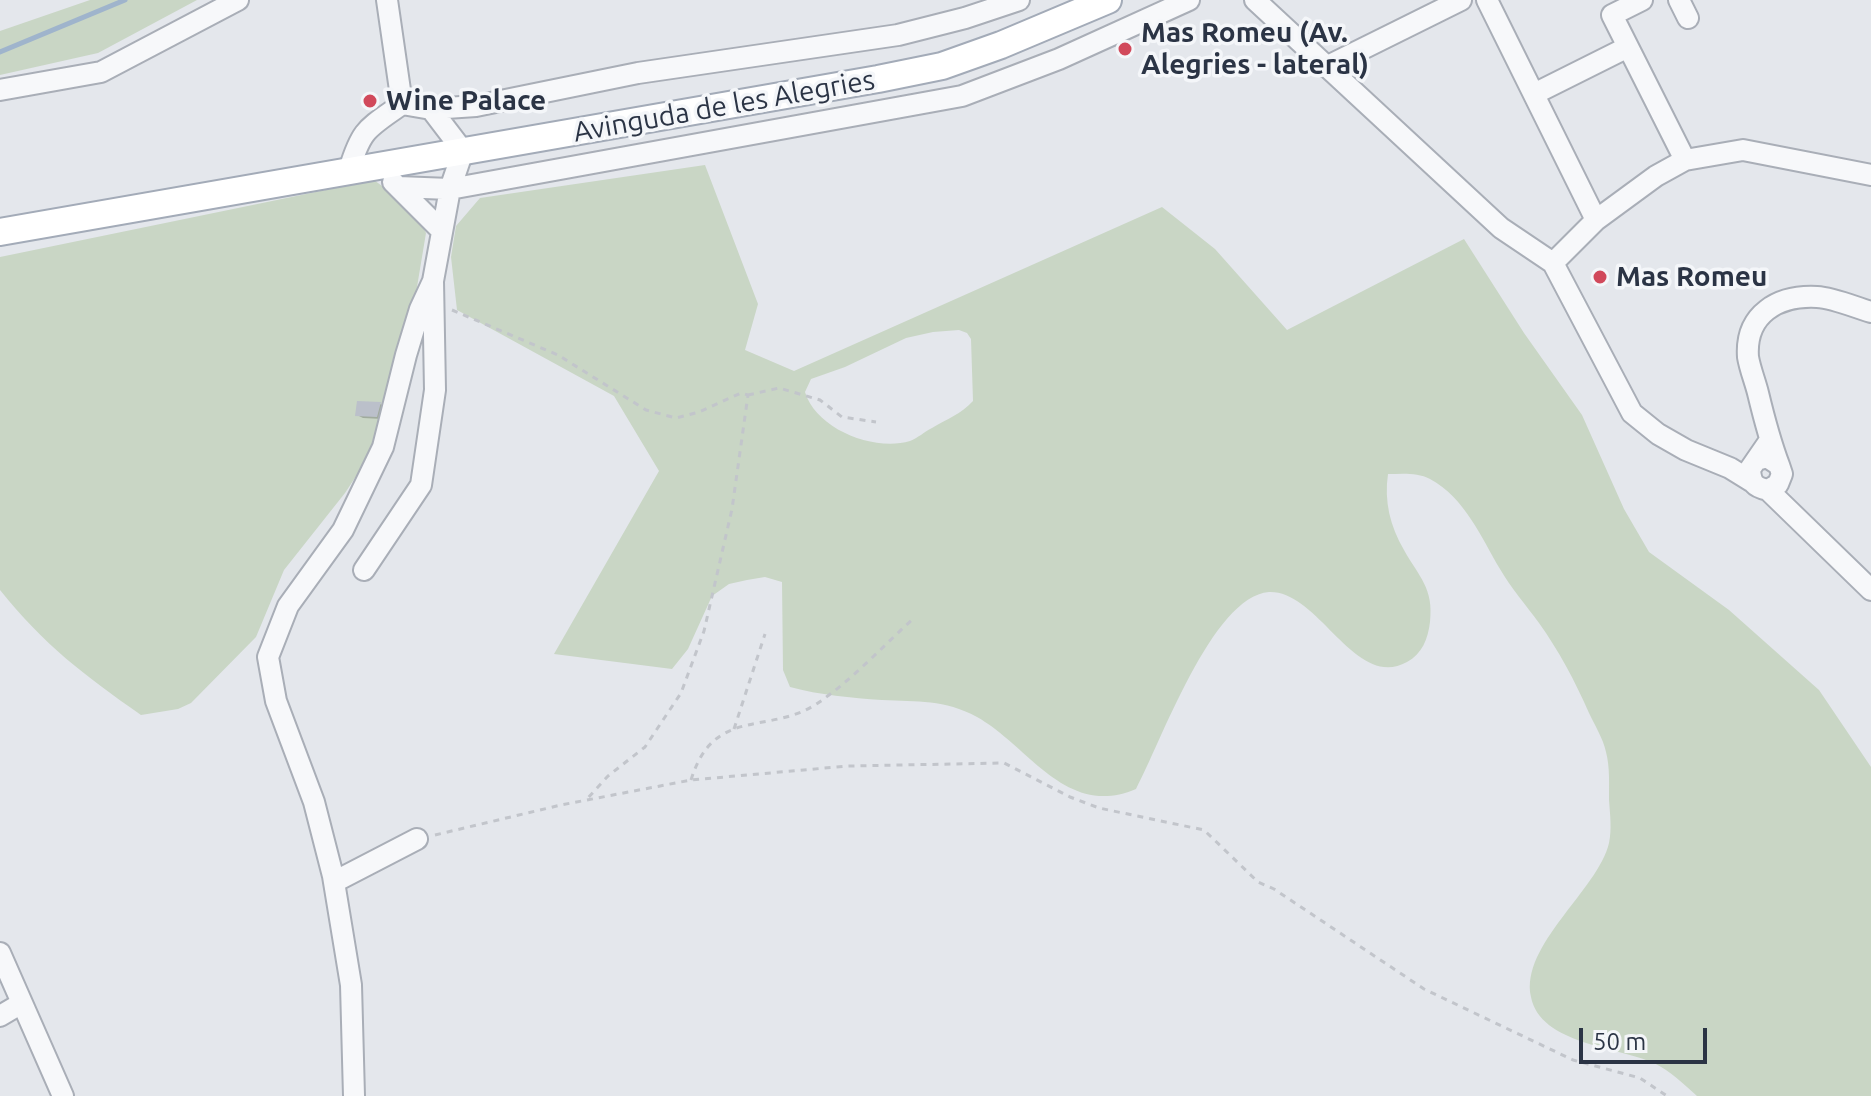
<!DOCTYPE html>
<html>
<head>
<meta charset="utf-8">
<style>
	body { margin:0 }
	#map { position:relative; width:1871px; height:1096px; overflow:hidden; background:#e4e7ec; font-family:Ubuntu,sans-serif }
	canvas { display:block }
	.scale { position:absolute; left:1579px; top:1028px; width:128px; height:36px; box-sizing:border-box; border:4px solid #2b3445; border-top:0; padding-left:10px; font-size:24px; line-height:28px; white-space:nowrap; color:#2b3445; -webkit-text-stroke:6px #f4f6f9; paint-order:stroke }
</style>
</head>
<body>
<div id="map">
<canvas width="1871" height="1096"></canvas>
<div class="scale">50 m</div>
</div>
<script>
const c = document.querySelector('canvas').getContext('2d');
c.lineJoin = 'round';
function fill(path, color) {
  c.fillStyle = color;
  c.fill(path, 'evenodd');
}
function strokePath(path, color, width, dash) {
  c.strokeStyle = color;
  c.lineWidth = width;
  c.lineCap = dash ? 'butt' : 'round';
  c.setLineDash(dash || []);
  c.stroke(path);
}
function drawText(font, color, halo, rows, align = 'center') {
  c.font = font + ' Ubuntu,sans-serif';
  c.lineWidth = 7;
  c.setLineDash([]);
  c.textBaseline = 'middle';
  c.strokeStyle = halo;
  c.fillStyle = color;
  for (const [text, x, y, turn = 0] of rows) {
    c.save();
    c.translate(x, y);
    c.rotate((+turn || 0) * Math.PI / 180);
    c.textAlign = isNaN(turn) ? turn : align;
    if (halo) c.strokeText(text, 0, 0);
    c.fillText(text, 0, 0);
    c.restore();
  }
}
fill(new Path2D(`
	M90,0H197L98,53L0,75V31Z
	M705,165L758,304L745,350L794,371L1162,207L1215,249L1287,330L1464,239L1524,333L1582,415L1624,509L1649,552L1729,610L1819,690L1871,767V1096H1697C1684,1084 1670,1071 1654,1063C1618,1047 1540,1044 1531,997C1520,945 1598,890 1609,843C1612,829 1610,814 1609,800C1609,785 1610,767 1606,752C1603,738 1595,726 1589,713C1575,681 1559,651 1539,623C1526,605 1511,588 1500,569C1481,537 1465,498 1430,479C1417,472 1401,474 1388,474C1384,501 1390,526 1404,550C1419,577 1434,588 1430,622C1428,639 1422,654 1407,662C1355,691 1319,590 1269,592C1212,596 1160,745 1136,789C1066,819 1029,746 977,717C944,699 918,702 882,700C851,698 820,695 790,687L783,670L782,582L765,577L747,580L729,584L712,596L688,649L672,669L554,654L659,471L614,396L457,310L451,257L456,226L480,198ZM959,330L967,333L971,339L973,401C961,414 947,419 932,428C924,432 918,438 910,441C874,452 816,429 805,392L811,379L845,367L906,338L933,332Z
	M374,180L414,210L426,233L417,287L394,386L370,455L345,493L284,570L256,637L191,703L178,709L141,715C84,675 44,645 0,590V257Z`), '#c9d6c5');
fill(new Path2D(`
	M380,404L386,407L383,419L363,418L357,415Z`), '#0003');
strokePath(new Path2D(`
	M0,52L125,0`), '#9fb4cc', 5);
fill(new Path2D(`
	M357,401L381,402L377,417L355,416Z`), '#bbc0ca');
const minor = new Path2D(`
	M387,0L402,104
	M1255,0L1501,228L1553,263L1632,413L1658,434L1686,450L1730,468L1751,481
	M1487,0L1596,220
	M1642,0L1612,15L1685,160
	M1679,0L1688,18
	M1326,67L1461,0
	M0,90L101,72L238,0
	M1534,94L1628,47
	M431,109L476,106L638,73L898,35L965,18L1019,0
	M349,170C362,128 367,129 402,104L431,109L463,151L450,189L433,281L435,390L421,485L364,570
	M393,182L442,231
	M398,187L450,189L962,96L1059,59L1189,0
	M1553,263L1596,220L1656,176L1685,160L1743,150L1871,175
	M1757,460L1767,457L1779,465L1782,474L1778,484L1768,490C1754,487 1751,483 1750,469L1770,440
	M1779,465C1770,441 1764,418 1758,393C1755,381 1750,369 1748,357C1745,314 1778,295 1817,297C1834,298 1854,307 1871,312
	M1768,490L1871,590
	M334,882L417,839
	M0,953L63,1096
	M0,1016L22,1003
	M354,1096L351,985L333,876L314,802L276,701L268,657L288,606L343,530L383,447L406,355L420,309L433,281`);
const major = new Path2D(`
	M0,232L878,79L942,66L1001,45L1108,0`);
strokePath(minor, '#a9aeb7', 24);
strokePath(major, '#a3abb8', 30);
strokePath(new Path2D(`
	M452,310L558,355L646,410L676,418L699,412L741,393L748,395L732,509L704,631L681,693L645,747L608,776L587,799
	M748,395L779,388L820,400L842,417L876,422
	M734,729L765,634
	M691,780C714,705 769,736 818,703C853,679 883,646 914,618
	M435,835L561,805L691,780L848,766L1004,763L1070,797L1099,808L1204,830L1258,882L1274,889L1424,989L1573,1060L1640,1078L1667,1096`), '#c2c5cb', 3, [6, 6]);
strokePath(minor, '#f7f8fa', 20);
strokePath(major, '#fff', 26);
for (const [x, y, r, color] of [
	[1125,49,8,"#d1495b"],
	[370,101,8,"#d1495b"],
	[1600,277,8,"#d1495b"]
]) {
  const dot = new Path2D();
  dot.arc(x, y, r, 0, 2 * Math.PI);
  c.fillStyle = color;
  c.fill(dot);
  strokePath(dot, '#f4f6f9', 3);
}
drawText('bold 28px', '#2b3445', '#f4f6f9', [
	["Mas Romeu (Av.",1141,33],
	["Alegries - lateral)",1141,65],
	["Wine Palace",386,101],
	["Mas Romeu",1616,277]
], 'left');
drawText('28px', '#2b3445', '#f4f6f9', [
	["Avinguda de les Alegries",724,106,-10]
]);
</script>
</body>
</html>
